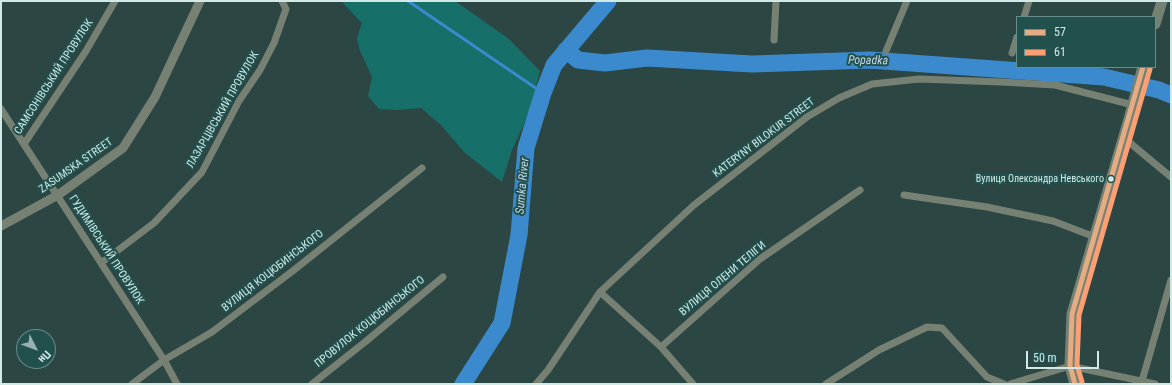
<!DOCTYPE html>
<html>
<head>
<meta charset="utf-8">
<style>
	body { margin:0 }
	#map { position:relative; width:1172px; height:385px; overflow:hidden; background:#2c4644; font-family:"Roboto Condensed",sans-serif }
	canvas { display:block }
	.frame { position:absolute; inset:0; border:2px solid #d2eae7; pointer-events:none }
	.legend { position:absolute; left:1016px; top:16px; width:140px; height:52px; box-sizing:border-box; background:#22504d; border:1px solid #688e8b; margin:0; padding:5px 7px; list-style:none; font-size:12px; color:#d2eae7 }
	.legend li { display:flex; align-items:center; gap:8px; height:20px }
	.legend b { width:20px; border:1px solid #688e8b }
	.north { position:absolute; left:16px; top:329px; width:40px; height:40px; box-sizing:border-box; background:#22504d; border:1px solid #688e8b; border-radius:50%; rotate:132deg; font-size:11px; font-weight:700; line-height:16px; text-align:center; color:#d2eae7 }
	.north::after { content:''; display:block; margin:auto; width:14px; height:18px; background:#98b1ae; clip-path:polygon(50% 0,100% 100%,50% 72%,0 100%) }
	.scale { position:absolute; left:1026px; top:351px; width:73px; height:18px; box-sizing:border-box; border:2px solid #d2eae7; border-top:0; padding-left:5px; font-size:12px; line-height:14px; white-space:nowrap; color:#d2eae7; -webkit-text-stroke:3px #22504d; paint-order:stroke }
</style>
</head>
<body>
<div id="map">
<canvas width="1172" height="385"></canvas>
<div class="frame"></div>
<ul class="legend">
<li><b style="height:5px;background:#e5ac83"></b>57</li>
<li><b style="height:5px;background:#fd9f72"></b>61</li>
</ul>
<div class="north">Пн</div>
<div class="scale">50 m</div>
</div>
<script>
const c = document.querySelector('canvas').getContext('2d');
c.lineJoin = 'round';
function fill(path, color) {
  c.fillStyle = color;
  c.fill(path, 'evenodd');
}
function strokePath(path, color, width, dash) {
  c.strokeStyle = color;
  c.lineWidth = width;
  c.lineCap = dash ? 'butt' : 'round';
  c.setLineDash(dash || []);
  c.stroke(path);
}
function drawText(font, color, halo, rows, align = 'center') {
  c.font = font + ' "Roboto Condensed",sans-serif';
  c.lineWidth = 4;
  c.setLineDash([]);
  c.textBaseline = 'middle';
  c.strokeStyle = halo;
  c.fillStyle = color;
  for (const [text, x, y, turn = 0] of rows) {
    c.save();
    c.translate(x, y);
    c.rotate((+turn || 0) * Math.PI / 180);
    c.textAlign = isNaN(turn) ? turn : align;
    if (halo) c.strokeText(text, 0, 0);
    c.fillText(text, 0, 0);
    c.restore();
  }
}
fill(new Path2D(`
	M343,1H455L509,39L540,71L529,113L512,150L502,182L464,152L442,126L421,108L396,110L379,109L368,96L372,77L360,51L357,38L362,23L343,3Z`), '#176f69');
strokePath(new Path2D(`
	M408,1L543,93`), '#3b8ace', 3);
strokePath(new Path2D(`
	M566,50L578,60L605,63L647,58L752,64L870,60L1104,77L1159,90L1171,95
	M463,384L502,323L519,235L526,148L543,93L554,65L608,1`), '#3b8ace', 17);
strokePath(new Path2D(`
	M1024,17L1029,1
	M774,40L776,1
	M886,51L907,1
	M1012,53L1017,37
	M1,109L164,360L177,384
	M1124,138L1171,177
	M24,144L86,51L115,1
	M904,195L987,207L1053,221L1095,237
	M101,263L154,223L202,172L239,101L260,70L274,43L286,9L282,1
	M600,292L661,347L693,384
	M661,347L760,259L860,190
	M1142,381L1171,280
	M132,384L164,360L212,332L294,270L422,168
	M312,384L365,342L443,277
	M536,384L548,370L600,292L694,205L807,117L839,98L872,84L919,79L1001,82L1055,85L1133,105
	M826,384L879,350L927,327L942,328L987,377L1004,384
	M1010,384L1070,366L1155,384`), '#768073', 7);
strokePath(new Path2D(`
	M1,226L58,195L123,148L155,97L200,1`), '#768073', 9);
strokePath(new Path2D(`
	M1155,24L1162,1
	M1075,384L1070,366L1072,314L1129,119L1143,67`), '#748274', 11);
strokePath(new Path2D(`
	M1075,384L1070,366L1072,314L1143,67`), '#e5ac83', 5);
strokePath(new Path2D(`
	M1082,382L1077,365L1079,315L1150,69`), '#fd9f72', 5);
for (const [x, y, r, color] of [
	[1111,179,3.5,"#d2eae7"]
]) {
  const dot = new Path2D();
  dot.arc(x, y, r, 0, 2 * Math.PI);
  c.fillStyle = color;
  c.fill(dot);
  strokePath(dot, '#22504d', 1.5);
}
drawText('10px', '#d2eae7', '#22504d', [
	["Вулиця Олександра Невського",1104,179]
], 'right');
drawText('11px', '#d2eae7', '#22504d', [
	["САМСОНІВСЬКИЙ ПРОВУЛОК",54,77,-57],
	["ЛАЗАРЦІВСЬКИЙ ПРОВУЛОК",223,110,-60],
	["KATERYNY BILOKUR STREET",764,138,-37],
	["ZASUMSKA STREET",76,166,-35],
	["ГУДИМІВСЬКИЙ ПРОВУЛОК",106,250,57],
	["ВУЛИЦЯ КОЦЮБИНСЬКОГО",273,271,-38],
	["ВУЛИЦЯ ОЛЕНИ ТЕЛІГИ",723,279,-40],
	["ПРОВУЛОК КОЦЮБИНСЬКОГО",370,322,-39]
]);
drawText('italic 12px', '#c4d7ea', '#22504d', [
	["Popadka",868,61,1],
	["Sumka River",523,186,-85]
]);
</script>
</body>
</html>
